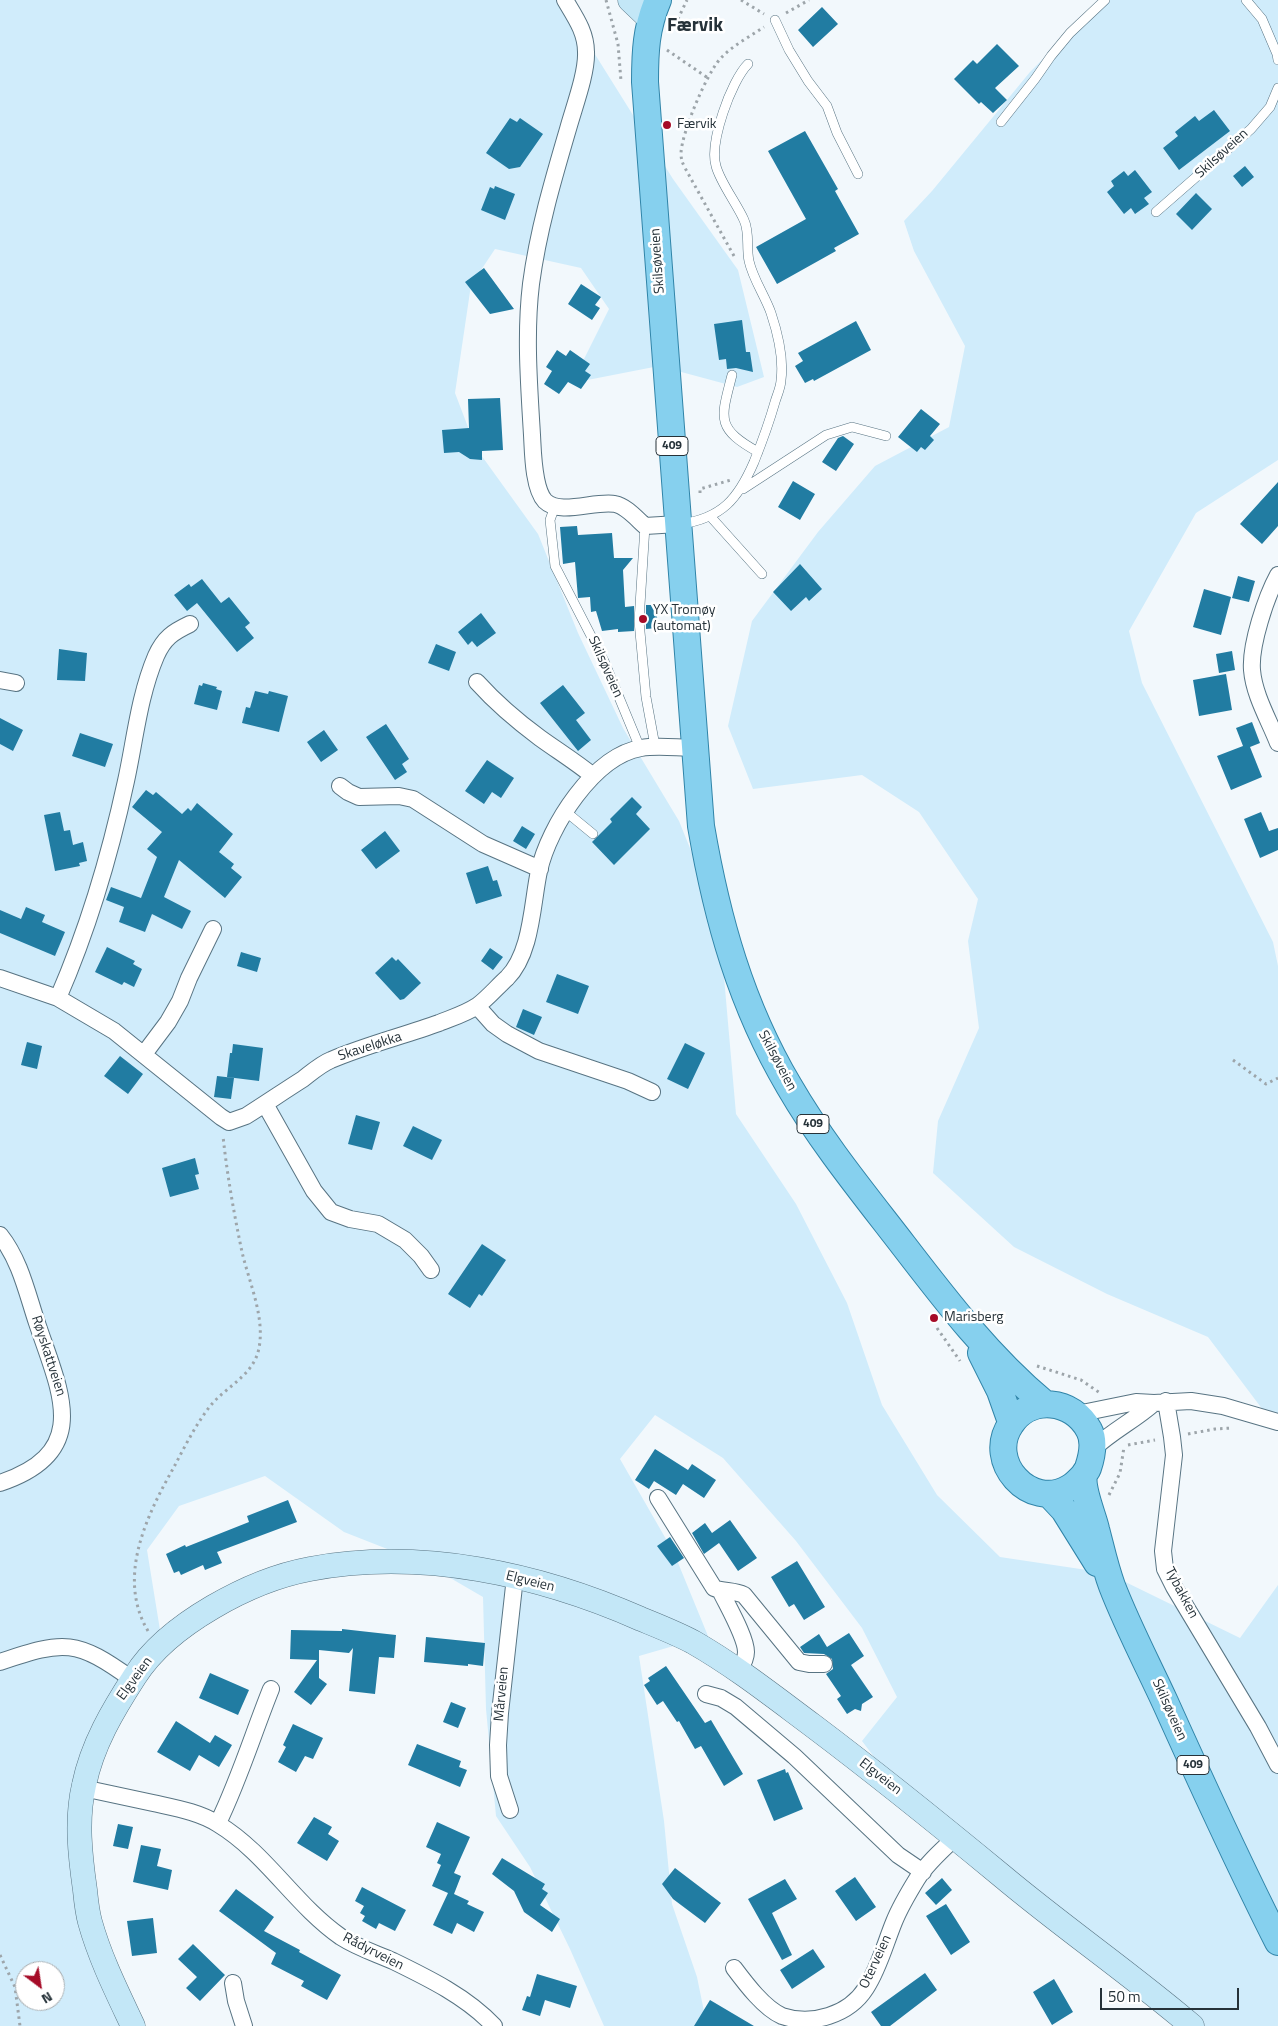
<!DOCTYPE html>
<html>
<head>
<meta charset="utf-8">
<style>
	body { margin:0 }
	#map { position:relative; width:1278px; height:2026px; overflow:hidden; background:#f2f8fc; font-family:"Titillium Web",sans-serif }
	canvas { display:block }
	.north { position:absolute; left:15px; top:1961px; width:50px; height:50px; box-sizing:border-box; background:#fff; border:1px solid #a8adb0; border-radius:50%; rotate:149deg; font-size:14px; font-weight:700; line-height:20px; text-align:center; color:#263239 }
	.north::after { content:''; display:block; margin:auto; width:18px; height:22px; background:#a60c28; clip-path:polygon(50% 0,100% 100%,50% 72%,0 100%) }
	.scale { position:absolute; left:1100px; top:1988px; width:139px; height:22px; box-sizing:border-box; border:2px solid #263239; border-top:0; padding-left:6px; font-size:15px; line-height:18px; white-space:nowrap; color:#263239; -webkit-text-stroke:4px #fff; paint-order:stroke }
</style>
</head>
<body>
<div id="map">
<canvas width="1278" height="2026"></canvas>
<div class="north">N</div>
<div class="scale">50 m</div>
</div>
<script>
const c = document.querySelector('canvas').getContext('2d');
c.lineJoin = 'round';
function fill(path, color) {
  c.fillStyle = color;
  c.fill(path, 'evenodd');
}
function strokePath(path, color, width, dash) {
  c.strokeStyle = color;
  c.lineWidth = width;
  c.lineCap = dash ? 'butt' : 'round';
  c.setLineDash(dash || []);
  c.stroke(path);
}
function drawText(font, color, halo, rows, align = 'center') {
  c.font = font + ' "Titillium Web",sans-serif';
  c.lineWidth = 5;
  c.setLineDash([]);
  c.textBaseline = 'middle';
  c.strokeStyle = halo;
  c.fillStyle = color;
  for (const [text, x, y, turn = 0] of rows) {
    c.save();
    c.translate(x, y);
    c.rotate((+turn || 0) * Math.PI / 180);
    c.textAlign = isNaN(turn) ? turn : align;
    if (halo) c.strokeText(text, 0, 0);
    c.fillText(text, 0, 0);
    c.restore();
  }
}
fill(new Path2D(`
	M0,0H561L673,179L738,270L764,377L737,387L659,366L572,383L609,309L581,268L495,249L471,285L455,393L476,448L538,534L578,633L623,728L679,821L719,920L736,1114L796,1204L847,1303L882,1405L937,1495L1000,1557L1107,1573L1240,1638L1278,1585V2026H1175L914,1810L862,1741L897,1697L862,1628L796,1541L723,1458L655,1415L620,1459L674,1553L708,1636L639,1656L664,1821L672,1904L697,1977L707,2026H604L570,1949L530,1867L496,1816L486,1709L483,1597L428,1565L344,1532L265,1476L179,1506L147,1550L160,1630L112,1728L82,1833L102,1941L129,2026H0ZM25,1971H55V2001H25Z
	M1102,0H1278V460L1196,513L1129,631L1142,683L1273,942L1278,966V1425L1272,1422L1208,1337L1107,1294L1014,1247L933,1173L938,1121L979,1028L968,941L978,899L919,812L862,775L753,789L728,726L752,621L818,532L875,466L949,427L965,346L914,251L904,221L932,191L1030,72Z`), '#d0ecfb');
fill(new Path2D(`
	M822,7L838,24L813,47L798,30Z
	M997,44L1019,66L995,88L1007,100L993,113L981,102L979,104L954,79L973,60L977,64Z
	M1214,110L1230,131L1179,170L1163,148L1178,136L1175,132L1195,116L1199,121Z
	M510,118L517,122L520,118L543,134L520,167L509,169L486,153Z
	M805,131L838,189L835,191L859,234L834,248L836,251L777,284L756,247L806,219L768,151Z
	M1245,166L1254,177L1242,187L1233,176Z
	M1135,170L1152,192L1144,198L1149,204L1135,214L1131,208L1124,214L1107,192L1114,186L1111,181L1124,171L1128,176Z
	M495,186L515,194L505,220L481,210L490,187L494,189Z
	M1196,193L1212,209L1192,230L1176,214Z
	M484,268L514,309L490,314L465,282Z
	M581,284L601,297L595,305L600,308L592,320L568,304Z
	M742,320L746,352H750L753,372L736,368L727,369L726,359L719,360L714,324Z
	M856,321L871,350L814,381L813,379L805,383L795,366L803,361L798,353Z
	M557,350L566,356L570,350L590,364L585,371L591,375L581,389L568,382L559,394L544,384L552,371L546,367Z
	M500,398L503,450L482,451V460L470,459L459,452L444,453L442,430L469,428L468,399Z
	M921,409L940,424L930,436L934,440L925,450L921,447L917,452L898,437Z
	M843,436L854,444L836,471L822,462L838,438Z
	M793,481L815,494L800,520L778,507Z
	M1278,482V526L1262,544L1240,524Z
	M577,526L578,535L612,533L614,558H633L623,570L625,607L634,606V631L618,632V629L602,631L596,611L591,612L590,597L578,598L575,562L563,564L560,527Z
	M800,564L822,589L809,601L806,597L791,611L773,592Z
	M1238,576L1255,581L1249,602L1232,598Z
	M202,579L221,603L229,597L250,623L245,627L254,638L237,652L197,603L187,611L174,595L189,584L191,587Z
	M1204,589L1231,597L1221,635L1193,627Z
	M646,605H656L658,628L646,629Z
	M481,613L496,633L477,647L472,641L468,645L458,632Z
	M436,644L456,652L449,671L428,663Z
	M59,649L87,653L85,681L57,680Z
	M1232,651L1235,670L1219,673L1216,654Z
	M1226,674L1232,710L1199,716L1193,680Z
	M203,683L217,687L216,689L222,691L217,710L194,704L199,685L202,686Z
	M563,685L585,713L576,720L591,740L578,751L540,703Z
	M255,691L268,694L269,691L288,696L279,732L242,723L246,707L250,708Z
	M0,718L23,730L13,751L0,744Z
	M1252,722L1260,743L1250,747L1262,777L1231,790L1217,756L1243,746L1236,728Z
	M386,724L409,759L402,764L407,772L395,780L366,737Z
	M324,730L338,750L321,762L307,742Z
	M80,733L113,744L105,767L72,756Z
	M487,760L514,778L501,798L492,792L484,804L465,791Z
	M146,790L153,795L156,792L182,814L188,808L191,811L197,803L233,834L219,852L234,864L231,868L242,877L225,898L179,860L164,897L191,911L182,929L152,914L145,932L119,922L124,907L106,900L111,887L141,898L157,857L147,849L162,832L132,807Z
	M632,797L642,807L636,814L650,829L614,865L592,842L612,822L610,819Z
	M60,812L64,831L70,830L73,845L83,842L87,861L79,863L80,866L55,871L44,815Z
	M1261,812L1269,831L1278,828V850L1260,858L1244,819Z
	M522,826L535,834L526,849L513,841Z
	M385,831L400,851L376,869L361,850Z
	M488,866L493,881L497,880L502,896L476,904L466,873Z
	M26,907L45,915L42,922L65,932L55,956L0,933V910L21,919Z
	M107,947L135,961L133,964L142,969L134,987L124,982L122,985L95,972Z
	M490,948L503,957L493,970L481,961Z
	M241,952L261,958L257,972L237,966Z
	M392,957L396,961L398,959L421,983L404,999L400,1000L375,973Z
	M557,974L589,986L578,1014L546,1002Z
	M523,1009L542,1017L534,1035L516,1027Z
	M27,1042L42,1046L37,1069L21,1065Z
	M685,1043L705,1053L688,1089L667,1079Z
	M233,1044L263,1048L259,1081L227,1077L230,1053H232Z
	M120,1056L143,1074L128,1094L104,1076Z
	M217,1076L234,1078L231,1099L214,1097Z
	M356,1115L380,1122L372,1150L348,1144Z
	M413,1126L442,1140L432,1160L403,1146Z
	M195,1158L199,1174L195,1175L199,1189L170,1197L162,1168Z
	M482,1244L506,1260L482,1296L479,1294L470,1308L448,1294Z
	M655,1449L688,1470L692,1464L716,1480L704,1498L683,1484L676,1495L654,1481L649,1489L635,1480Z
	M288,1500L297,1522L217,1552L222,1563L205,1570L203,1565L181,1575L179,1571L174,1573L166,1554L185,1545L186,1547L249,1522L247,1516Z
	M730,1520L757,1558L738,1571L719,1543L704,1554L692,1533L705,1523L712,1533Z
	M670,1537L684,1558L672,1566L657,1546Z
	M797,1561L825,1607L804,1620L794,1604L789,1607L771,1577Z
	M342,1629L396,1635L394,1658L379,1657L375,1694L349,1691L353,1648L349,1653L319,1650V1678L327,1684L311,1705L294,1692L317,1660L290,1659L291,1630L342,1631Z
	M849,1633L864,1656L851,1665L873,1697L862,1704L861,1711L855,1709L847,1714L837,1699L841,1696L826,1674L833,1669L832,1659L824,1654L804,1653L800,1647L819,1634L827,1647Z
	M426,1637L485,1643L483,1666L468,1664V1666L424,1662Z
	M666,1666L705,1723L711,1720L743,1774L724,1786L701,1746L695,1749L679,1721L677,1722L663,1701L657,1705L644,1685L650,1681L648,1678Z
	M210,1673L249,1690L238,1715L199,1698Z
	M451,1702L466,1708L458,1728L443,1722Z
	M176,1721L210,1743L215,1735L232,1745L219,1767L199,1755L190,1771L157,1752Z
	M293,1724L323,1738L313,1759L305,1756L296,1772L278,1762L286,1747L283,1745Z
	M417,1744L461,1761L459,1767L467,1770L460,1787L408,1765Z
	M785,1769L786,1773L788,1772L803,1809L774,1821L757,1780Z
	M314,1817L332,1827L328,1834L339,1841L327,1861L297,1843Z
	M437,1822L470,1837L454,1873L461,1876L454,1894L469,1901L467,1904L484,1912L474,1932L457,1923L452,1934L433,1925L448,1893L432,1886L441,1865L437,1863L441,1854L426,1847Z
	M118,1824L133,1827L128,1849L113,1846Z
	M141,1845L161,1849L157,1866L172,1870L168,1890L133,1882Z
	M502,1858L545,1884L542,1889L548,1893L540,1905L560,1919L552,1932L524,1912L514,1891L492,1874Z
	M675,1868L721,1903L705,1923L673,1899L662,1884Z
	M855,1877L876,1907L856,1921L835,1891Z
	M942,1878L952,1890L936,1905L925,1893Z
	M785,1879L797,1899L772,1913L792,1955L782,1960L748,1899Z
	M362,1887L406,1910L395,1931L379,1923L376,1929L362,1921L365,1916L360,1913L364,1906L355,1901Z
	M236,1889L274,1917L264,1931L300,1950L299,1952L341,1975L327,2000L301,1986L304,1981L271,1964L276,1953L219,1911Z
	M946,1904L970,1942L951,1955L926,1916Z
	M153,1918L157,1953L132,1956L127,1921Z
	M193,1944L225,1975L200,2001L186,1988L197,1977L178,1959Z
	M813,1949L825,1967L792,1989L780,1970Z
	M925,1973L937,1990L890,2026H881L871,2012Z
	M537,1974L577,1986L570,2008L545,2000L540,2016L522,2010L527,1996L530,1997Z
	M1054,1979L1073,2012L1052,2025L1033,1992Z
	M710,2000L754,2026H694Z`), '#217ca2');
const lane = new Path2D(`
	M1246,0L1262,19L1277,54L1278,60
	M775,20L789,50L808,81L827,106L837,133L858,174
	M1001,122L1035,79L1051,56L1070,33L1105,0
	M1156,212L1251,129L1270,107L1278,88
	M732,375C721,418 715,428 758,452
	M743,489L826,435L852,427L886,436
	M555,506L550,520L555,566L604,661L640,748
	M710,516L762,574
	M681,524C722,518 738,499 754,462C762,442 769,423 775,402C777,395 781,387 781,380C784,357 778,334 771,313C765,296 753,279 749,261C746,247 750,233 744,220C737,204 720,182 716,166C709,143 731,81 748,64
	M645,526L639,621L646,697L655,746
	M565,811L593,834`);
const street = new Path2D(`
	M565,0C575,17 586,32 586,52C587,73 574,107 568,129C553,180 538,231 531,284C525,334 529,385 532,435C533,451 533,488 545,501C560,516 596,500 615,504C626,506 637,519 645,526L678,524
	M1278,575C1266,597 1250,645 1252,670C1254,695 1269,720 1278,743
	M0,680L16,683
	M477,682C496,703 517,721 540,738C558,751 576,762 593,776
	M340,786L348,792L359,797L399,796L413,799L483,844L540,869
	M0,978L58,998L114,1031L221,1117L229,1122L246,1116C265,1104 284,1091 303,1079C312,1072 321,1064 331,1060C366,1045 403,1036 439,1023C451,1018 465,1014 477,1006C487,999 497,987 507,978C532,953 532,903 539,871C549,826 594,756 641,748C658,745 677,748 694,748
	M58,998C88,929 110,855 126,781C135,740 139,696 156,656C164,638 173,632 190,624
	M477,1006L493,1024L507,1034L539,1051L628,1081L652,1092
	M144,1054L168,1022L180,1001L189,978L213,929
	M265,1104L314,1191L331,1212L350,1219L378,1224L405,1240L421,1256L431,1270
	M0,1235C20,1260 27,1293 37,1323C60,1392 93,1452 0,1483
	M1166,1401L1172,1437L1174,1455L1163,1551L1165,1569L1174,1587L1258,1727L1278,1765
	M1077,1414L1136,1402L1154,1403L1191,1401L1223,1406L1278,1422
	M1093,1449C1112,1431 1135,1420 1154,1403
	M658,1498L714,1588C723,1592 734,1590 744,1595L799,1662L809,1664H824
	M720,1590C727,1605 746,1637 746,1652C746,1659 743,1664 739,1670
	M0,1662C65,1640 76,1639 133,1680
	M706,1694L721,1698L736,1707L794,1756L898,1855L923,1872
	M83,1788C106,1793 130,1798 153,1803C175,1808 199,1812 218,1824C266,1853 295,1905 341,1937C358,1948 375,1953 393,1961C428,1978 467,1997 494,2026
	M510,1810L499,1776L498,1745L500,1713L515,1577
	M218,1823C239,1780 253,1734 271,1689
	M734,1968C746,1984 764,2008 782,2016C812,2026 849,2015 866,1988C879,1968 885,1944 894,1922C900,1907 909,1892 917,1879C927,1863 943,1849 956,1837
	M233,1983L236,2001L244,2026`);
const secondary = new Path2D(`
	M630,0L650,19
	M133,2026C117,1992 100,1958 90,1922C87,1911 86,1900 85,1890C80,1855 76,1819 84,1785C92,1745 113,1710 135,1676C168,1624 251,1580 310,1569C421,1548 539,1574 641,1619C658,1626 676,1633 693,1642C735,1666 773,1696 812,1725C877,1774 939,1824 1002,1876C1064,1928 1131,1974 1192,2026`);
const primary = new Path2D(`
	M658,0C646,28 645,52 645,82L701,826C717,919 741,1005 789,1086C822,1143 864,1194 904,1246C947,1302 990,1358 1044,1403
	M981,1353L1000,1391L1011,1422
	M1084,1475C1080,1479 1075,1485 1069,1488C1030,1511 985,1461 1011,1424C1030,1395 1073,1399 1089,1430C1095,1441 1092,1456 1088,1468C1087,1471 1085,1472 1084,1475C1081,1489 1093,1515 1096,1529C1101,1548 1105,1567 1112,1586C1127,1625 1147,1663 1165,1702C1201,1782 1238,1863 1278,1942
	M1049,1494L1064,1510L1097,1563`);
strokePath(lane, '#587483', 10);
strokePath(street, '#587483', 18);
strokePath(secondary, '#587483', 25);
strokePath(primary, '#3084a8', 28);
strokePath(new Path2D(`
	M606,0L618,44L621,81
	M741,0L764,14
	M786,13L809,0
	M675,25L687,0
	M667,50L708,78
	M734,256L685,168C682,162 681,159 681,153C682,132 706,75 720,59C732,46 749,37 764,27
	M700,493V489L731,480
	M1233,1060L1266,1084L1278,1078
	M937,1328L960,1361
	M1037,1366L1081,1380L1100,1393
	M1188,1434L1215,1429L1233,1428
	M1128,1445L1155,1440
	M1109,1495L1120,1473L1124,1447
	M148,1631C116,1577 147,1515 174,1467C185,1446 196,1424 211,1405C227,1386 254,1375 259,1348C265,1317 249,1282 242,1252C234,1214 227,1174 223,1136
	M0,1955L15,1987L20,2026`), '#9da5aa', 3, [2.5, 4]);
strokePath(lane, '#fff', 9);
strokePath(street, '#fff', 16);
strokePath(secondary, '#c3e7f7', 24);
strokePath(primary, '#86d0ee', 26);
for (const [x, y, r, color] of [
	[667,125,5,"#a60c28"],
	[643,619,5,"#a60c28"],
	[934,1318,5,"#a60c28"]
]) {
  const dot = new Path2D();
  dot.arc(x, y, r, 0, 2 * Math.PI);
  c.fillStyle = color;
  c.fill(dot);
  strokePath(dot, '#fff', 2);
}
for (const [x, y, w] of [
	[672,446,32],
	[813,1124,32],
	[1193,1765,32]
]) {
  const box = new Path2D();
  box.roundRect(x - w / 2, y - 9.5, w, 19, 4);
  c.fillStyle = '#fff';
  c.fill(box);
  strokePath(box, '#263239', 1);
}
drawText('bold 12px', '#263239', null, [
	["409",672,446],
	["409",813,1124],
	["409",1193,1765]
]);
drawText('14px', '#263239', '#fff', [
	["Færvik",677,125],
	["YX Tromøy",653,611],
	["(automat)",653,627],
	["Marisberg",944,1318]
], 'left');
drawText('14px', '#263239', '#fff', [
	["Skilsøveien",1222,154,-42],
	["Skilsøveien",658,261,-94],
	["Skilsøveien",605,667,66],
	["Skaveløkka",370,1047,-18],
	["Skilsøveien",777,1061,62],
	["Røyskattveien",48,1356,72],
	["Elgveien",530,1582,14],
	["Tybakken",1181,1593,62],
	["Elgveien",135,1679,-54],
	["Mårveien",502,1694,-85],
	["Skilsøveien",1169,1710,66],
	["Elgveien",880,1777,38],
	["Rådyrveien",373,1952,27],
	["Oterveien",876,1962,-65]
]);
drawText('bold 19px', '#263239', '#fff', [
	["Færvik",695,26]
]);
</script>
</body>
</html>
